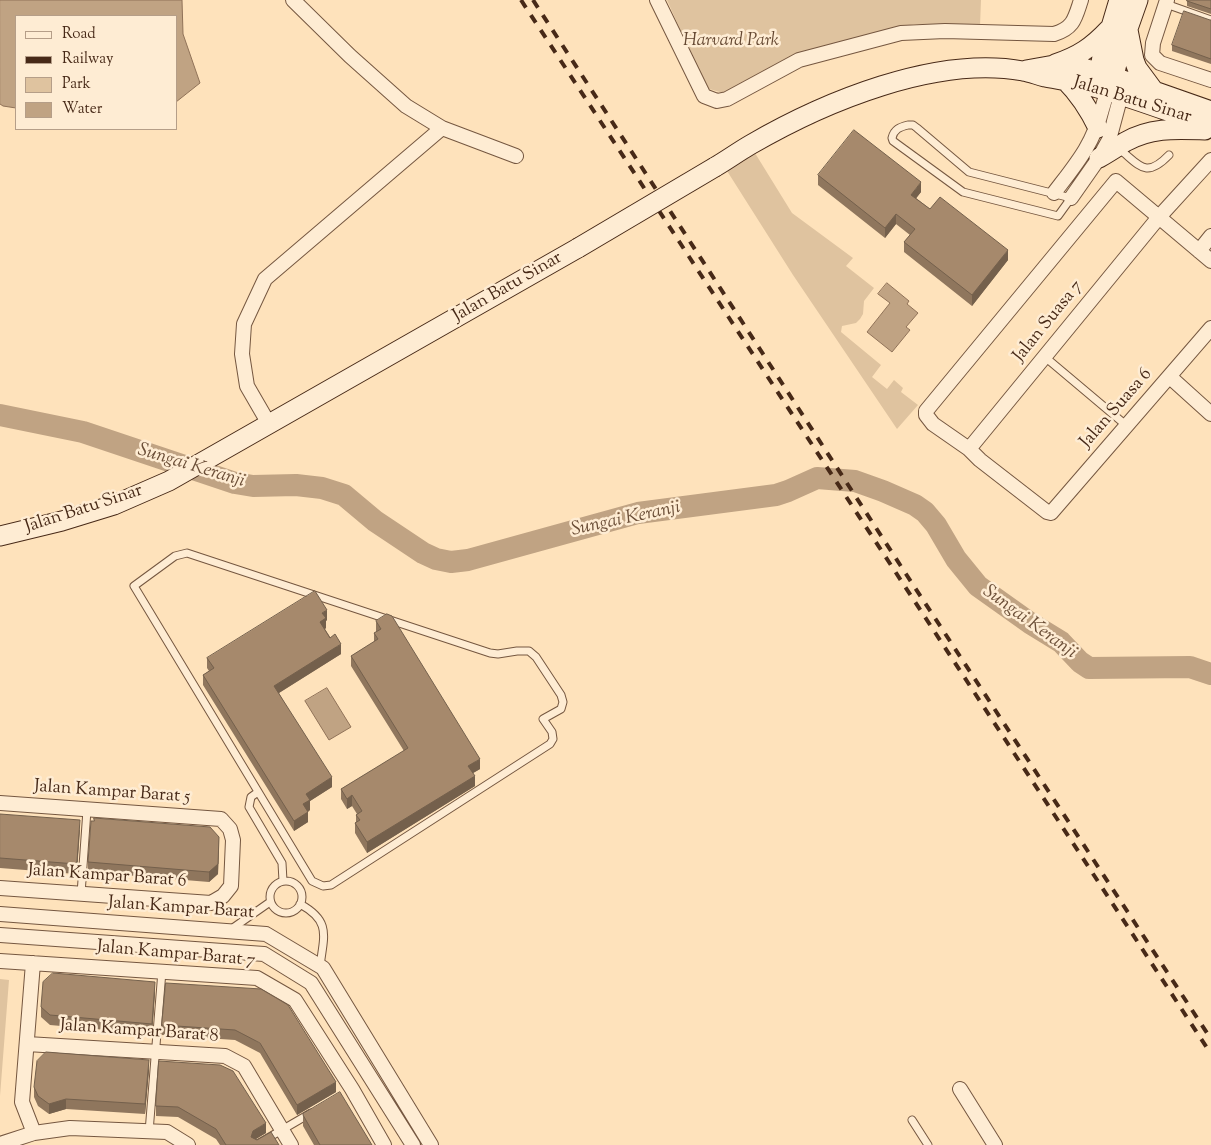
<!DOCTYPE html>
<html>
<head>
<meta charset="utf-8">
<style>
	body { margin:0 }
	#map { position:relative; width:1211px; height:1145px; overflow:hidden; background:#fee2bb; font-family:"Sorts Mill Goudy",serif }
	canvas { display:block }
	.legend { position:absolute; left:15px; top:15px; width:162px; height:115px; box-sizing:border-box; background:#feecd3; border:1px solid #b59e88; margin:0; padding:6px 9px; list-style:none; font-size:15px; color:#472917 }
	.legend li { display:flex; align-items:center; gap:10px; height:25px }
	.legend b { width:25px; border:1px solid #b59e88 }
</style>
</head>
<body>
<div id="map">
<canvas width="1211" height="1145"></canvas>
<ul class="legend">
<li><b style="height:6px;background:#feecd3"></b>Road</li>
<li><b style="height:6px;background:#472917"></b>Railway</li>
<li><b style="height:14px;background:#dfc39f"></b>Park</li>
<li><b style="height:14px;background:#c0a383"></b>Water</li>
</ul>
</div>
<script>
const c = document.querySelector('canvas').getContext('2d');
c.lineJoin = 'round';
function fill(path, color) {
  c.fillStyle = color;
  c.fill(path, 'evenodd');
}
function strokePath(path, color, width, dash) {
  c.strokeStyle = color;
  c.lineWidth = width;
  c.lineCap = dash ? 'butt' : 'round';
  c.setLineDash(dash || []);
  c.stroke(path);
}
function drawText(font, color, halo, rows, align = 'center') {
  c.font = font + ' "Sorts Mill Goudy",serif';
  c.lineWidth = 5;
  c.setLineDash([]);
  c.textBaseline = 'middle';
  c.strokeStyle = halo;
  c.fillStyle = color;
  for (const [text, x, y, turn = 0] of rows) {
    c.save();
    c.translate(x, y);
    c.rotate((+turn || 0) * Math.PI / 180);
    c.textAlign = isNaN(turn) ? turn : align;
    if (halo) c.strokeText(text, 0, 0);
    c.fillText(text, 0, 0);
    c.restore();
  }
}
fill(new Path2D(`
	M667,0H981L980,26L914,24L794,55L723,93L706,88Z
	M750,145L792,213L853,258L846,266L874,288L864,301L863,314L860,319L856,323L842,326L841,332L881,365L872,377L887,389L894,380L903,388L901,392L918,405L897,429L793,275L722,163Z
	M0,979L9,980L0,1096Z`), '#dfc39f');
const water = new Path2D(`
	M0,0H182L183,34L200,83L176,102V16H16V108L3,106L0,104Z
	M887,283L909,301L907,304L918,313L906,327L910,330L892,352L867,332L890,303L878,294Z
	M327,688L351,727L329,740L305,701Z`);
fill(water, '#c0a383');
strokePath(water, '#907258', 1);
strokePath(new Path2D(`
	M0,415L83,432L235,483L253,486L296,485L322,488L344,495L375,521L423,553L436,559L451,562L468,560L638,513L776,495L788,491L817,478L855,481L883,491L915,505L925,512L936,525L956,559L978,586L1030,623L1061,642L1080,662L1089,668L1190,667L1211,674`), '#c0a383', 22);
const lane = new Path2D(`
	M1166,4L1211,20
	M908,125H913L917,128L969,172L1071,198L1058,216L963,192L893,141L892,138C894,129 900,127 908,125Z
	M1118,148C1139,164 1145,180 1169,155
	M1045,357L1127,426
	M187,553L490,653L498,654L517,651H529L536,657L561,695L563,702L561,709L543,719L552,732L553,739L550,744L331,885L323,886L312,881L134,586L175,556Z
	M258,792L251,797L249,807L282,863L283,881
	M270 897a16 16 0 1 1 32 0a16 16 0 1 1-32 0Z
	M81,894L87,810
	M300,904C331,921 324,935 320,966
	M230,930L270,902
	M912,1120L928,1145
	M149,1132L162,971
	M256,1145L311,1113`);
const street = new Path2D(`
	M293,0L350,56L406,106L442,128L516,156
	M657,0L704,96L717,101L727,99L799,60L901,33L945,31L1054,34C1074,28 1075,18 1081,0
	M1167,0L1153,43L1152,55L1160,63L1211,80
	M1054,193C1076,164 1093,145 1102,109C1105,99 1108,92 1104,83
	M1071,198L1099,158L1109,140L1121,95L1118,87
	M1199,251L1211,236
	M1211,261L1116,181L926,411V415L933,424L969,449L980,460L1047,512L1051,513L1211,328
	M1170,377L1211,414
	M269,424L247,386L242,354L244,324L265,279L442,128
	M969,449L1159,217L1211,160
	M0,803L221,819L230,829L233,840L231,886L223,896L211,903L0,888
	M0,914L266,934L323,968L431,1145
	M0,935L264,954L311,983L413,1145
	M0,961L257,978L295,1000L352,1089L384,1145
	M33,963L22,1102L34,1133
	M27,1044L225,1056L244,1066L291,1145
	M960,1089L995,1145
	M0,1144L34,1133L70,1128L167,1132L188,1145`);
const secondary = new Path2D(`
	M1128,30L1134,60L1137,68L1154,91
	M1055,64C1079,56 1092,47 1109,29
	M1026,70L1054,65L1076,66L1114,77L1211,111
	M1099,73L1102,57L1119,0
	M1114,77L1119,54L1138,0
	M1065,80C1080,95 1089,109 1098,128
	M1099,158C1108,153 1117,147 1125,142C1151,127 1177,129 1205,130
	M715,167C727,160 738,152 750,145C824,102 936,55 1023,71C1030,72 1037,75 1045,77C1066,81 1087,84 1107,91C1142,101 1177,115 1211,126
	M0,536L62,521L114,505L169,481L578,248`);
strokePath(lane, '#755740', 9);
strokePath(street, '#755740', 16);
strokePath(secondary, '#472917', 21);
strokePath(lane, '#feecd3', 7);
strokePath(street, '#feecd3', 14);
strokePath(secondary, '#feecd3', 19);
strokePath(new Path2D(`
	M521,0L1211,1054
	M533,0L906,574L1211,1039`), '#472917', 4, [9, 9]);
const secondaryBridge = new Path2D(`
	M578,248L715,167`);
strokePath(secondaryBridge, '#472917', 21, []);
strokePath(secondaryBridge, '#feecd3', 19);
fill(new Path2D(`
	M1187,0H1211V14L1187,6Z
	M1210,20H1211V64L1172,51V45Z
	M818,175L921,192L916,198L930,209L1008,260L972,306L904,252V242L910,235L896,224L885,238L818,185Z
	M327,620L326,621V628L325,629L341,654L279,693L332,787L310,801V810L308,812V822L294,831L203,685V675L209,671L207,668V658Z
	M376,621L480,769L473,773L475,786L367,853L355,833V823L356,822V815L357,814L352,806L347,809L341,799V789L404,751L351,666V656L374,642V633L376,632Z
	M0,814L80,830L77,872L76,874L0,868Z
	M219,847L218,874L209,882L88,872V862Z
	M166,983L336,1092L297,1115L260,1053L235,1040L162,1035V1025Z
	M155,992L152,1034L50,1025L41,1017V1007Z
	M159,1061L266,1133L255,1139L279,1145H220L216,1139L178,1117L156,1116V1106Z
	M149,1070L145,1114L66,1109L49,1114L38,1106L34,1097V1087Z
	M303,1115L372,1145H314L303,1126Z`), '#8f765d');
fill(new Path2D(`
	M921,182V192L911,205V195Z
	M896,214V224L885,238V228Z
	M1008,250V260L972,306V295Z
	M327,610V620L326,621V628L320,632V622L322,613Z
	M341,644V654L274,696V686Z
	M480,759V769L468,776V766Z
	M475,776V786L367,853V842Z
	M332,777V787L310,801V810L303,814V804L306,794Z
	M352,795V806L347,809V799Z
	M308,812V822L294,831V821Z
	M80,820L77,872L76,874V864Z
	M219,837L218,874L209,882V872Z
	M155,982V992L152,1034V1024Z
	M149,1060V1070L145,1114V1104Z
	M336,1082V1092L297,1115V1105Z
	M66,1099V1109L49,1114V1104Z
	M266,1123V1133L253,1141L251,1137L253,1131Z`), '#74604c');
const building = new Path2D(`
	M1187,0H1211V9L1187,1Z
	M1184,11L1210,20H1211V59L1172,45Z
	M854,130L921,182L911,195L930,209L940,197L1008,250L972,295L904,242L915,229L896,214L885,228L818,175Z
	M315,591L327,610L322,613L326,618L320,622L330,638L335,634L341,644L274,686L332,777L306,794L310,800L303,804L308,812L294,821L203,675L214,668L207,658Z
	M387,614L392,616L480,759L468,766L475,776L367,842L355,823L360,820L356,815L362,811L352,795L347,799L341,789L408,748L351,656L378,639L374,633L381,629L376,621Z
	M0,814L80,820L77,861L76,864L0,858Z
	M94,818L210,827L219,837L218,864L209,872L88,862L91,821H94Z
	M53,973L155,982L152,1024L50,1015L41,1007L43,982Z
	M166,983L261,989L288,1005L336,1082L297,1105L260,1043L235,1030L162,1025Z
	M46,1052L149,1060L145,1104L66,1099L49,1104L38,1096L34,1087L37,1061Z
	M159,1061L220,1065L233,1071L266,1123L253,1131L251,1137L257,1140L271,1132L279,1145H226L216,1129L178,1107L156,1106Z
	M340,1092L372,1145H320L303,1115V1114Z`);
fill(building, '#a6896c');
strokePath(building, '#74604c', 1);
drawText('italic 18px', '#654832', '#feecd3', [
	["Harvard Park",731,42]
]);
drawText('18px', '#472917', '#feecd3', [
	["Jalan Batu Sinar",1132,101,17],
	["Jalan Batu Sinar",508,288,-30],
	["Jalan Suasa 7",1049,322,-51],
	["Jalan Suasa 6",1117,409,-49],
	["Jalan Batu Sinar",84,510,-18],
	["Jalan Kampar Barat 5",112,793,4],
	["Jalan Kampar Barat 6",107,877,4],
	["Jalan Kampar Barat",181,909,4],
	["Jalan Kampar Barat 7",176,955,5],
	["Jalan Kampar Barat 8",139,1032,4]
]);
drawText('italic 19px', '#6b4e37', '#feecd3', [
	["Sungai Keranji",191,467,17],
	["Sungai Keranji",626,520,-12],
	["Sungai Keranji",1029,623,36]
]);
</script>
</body>
</html>
